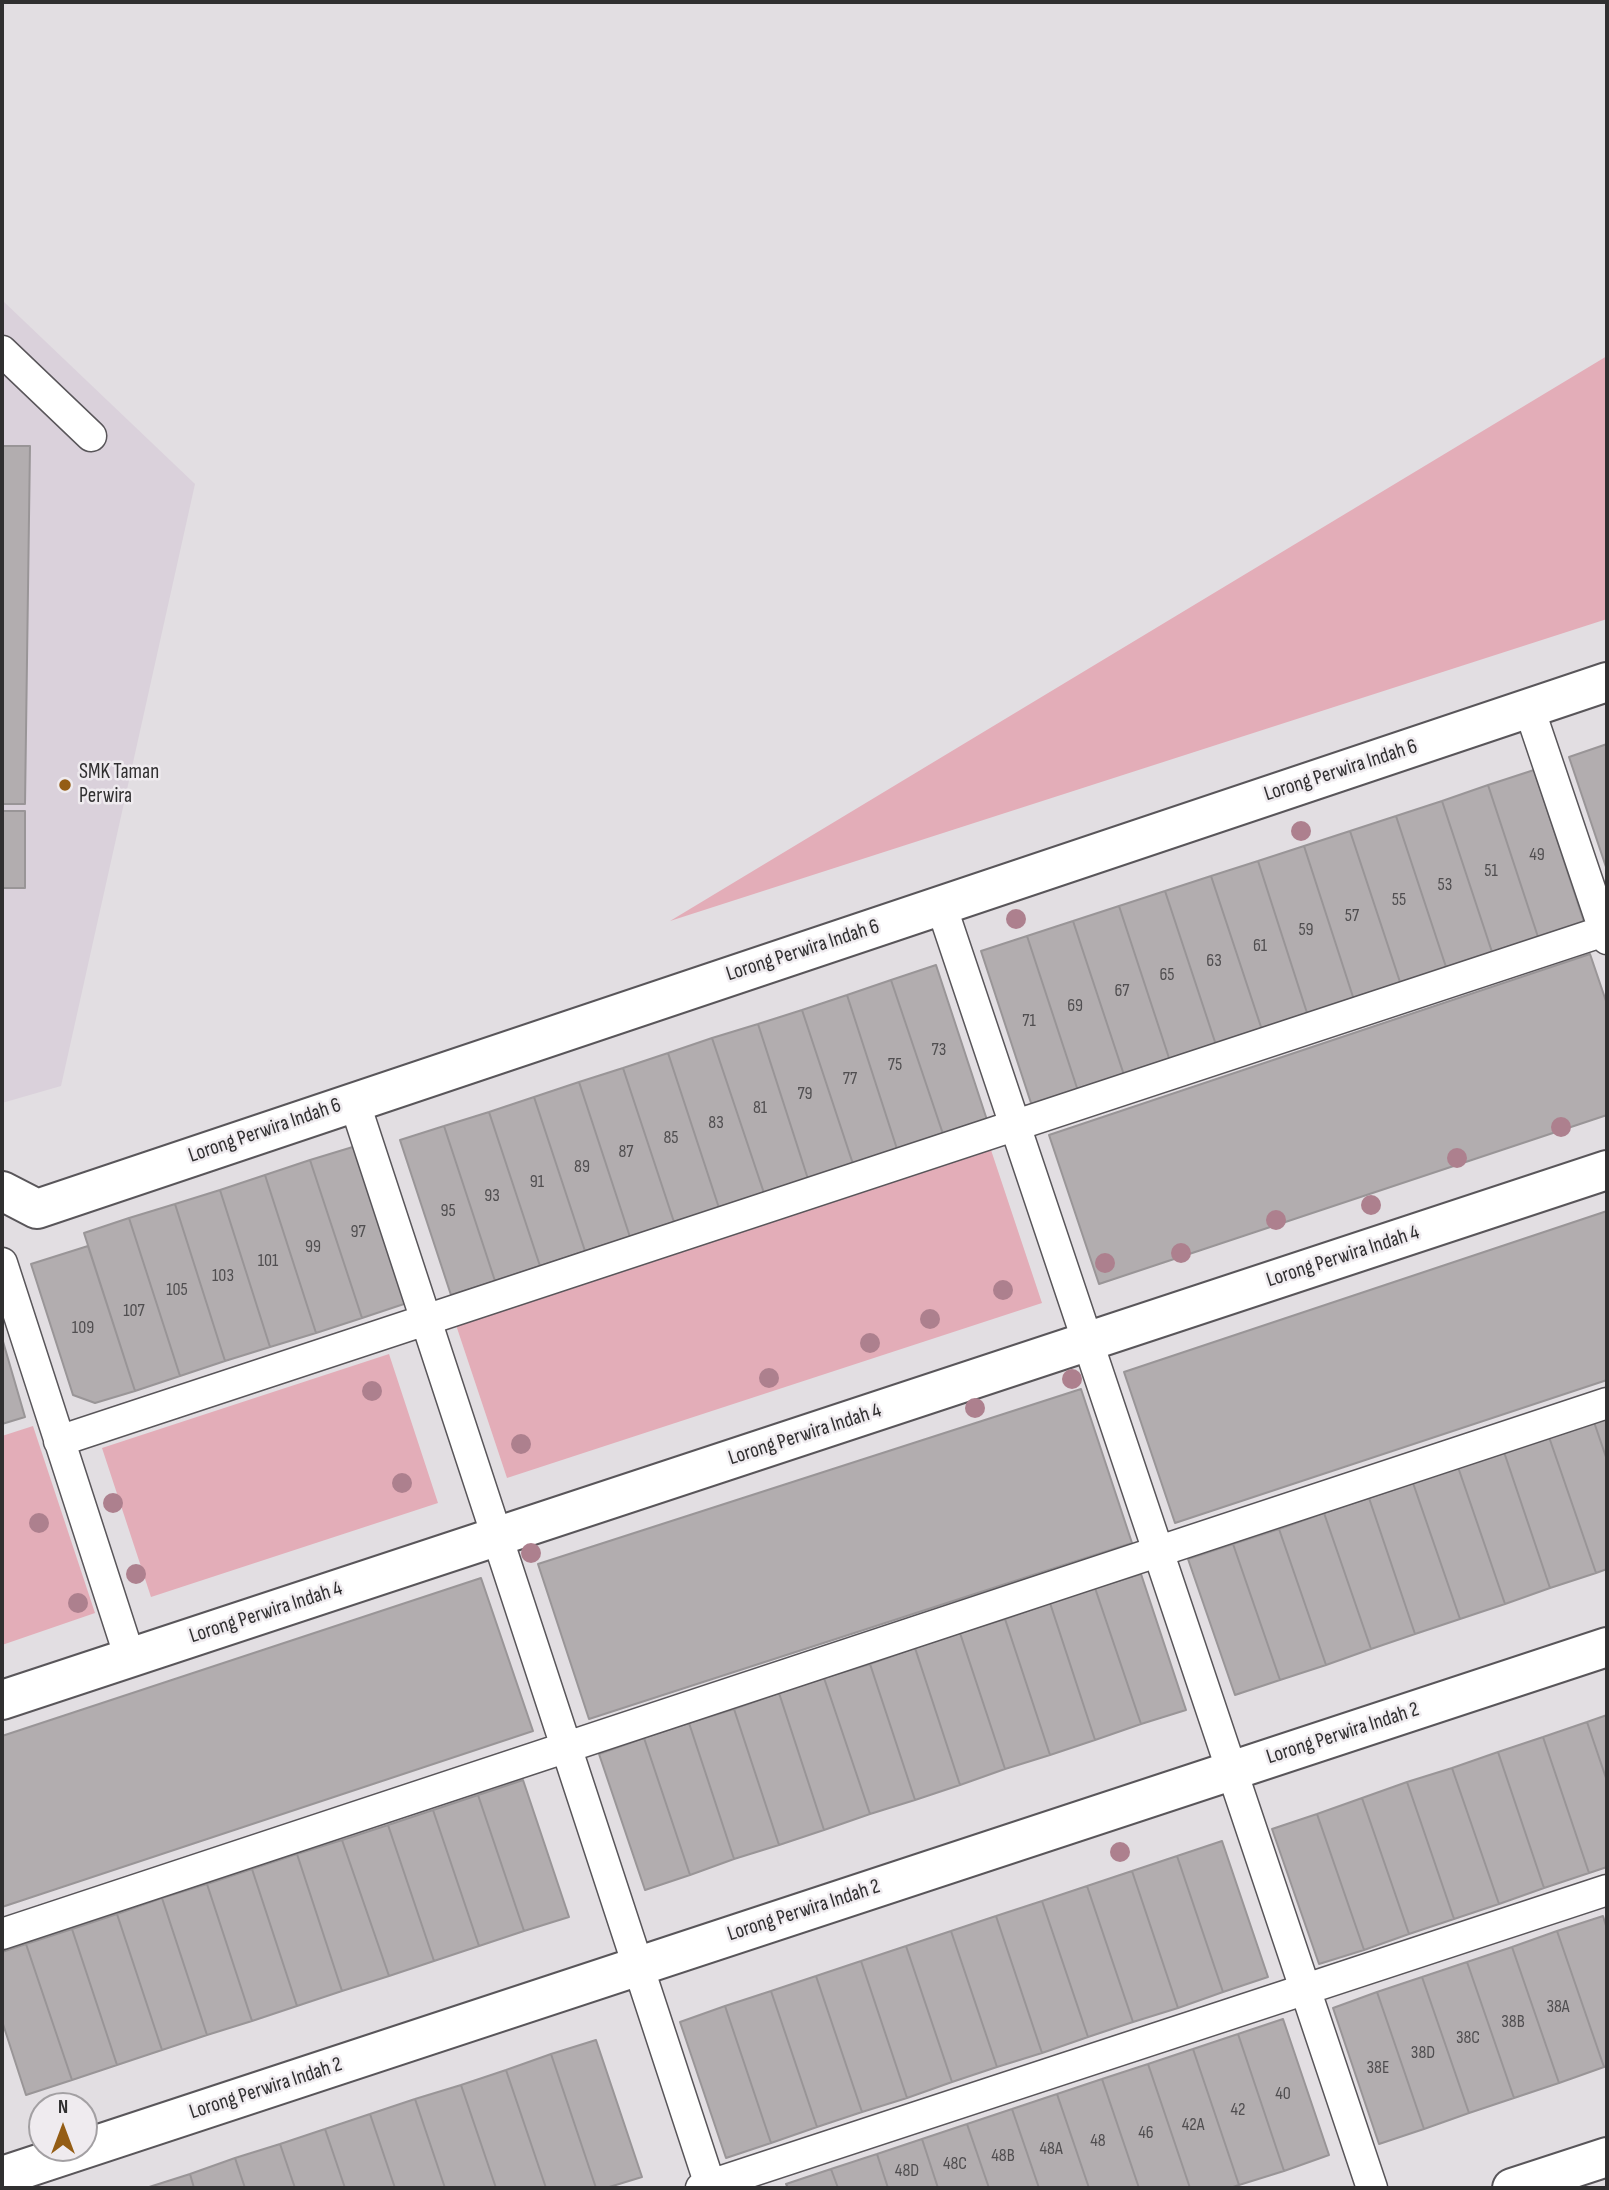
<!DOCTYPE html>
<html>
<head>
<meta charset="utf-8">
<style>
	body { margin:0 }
	#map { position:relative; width:1609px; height:2190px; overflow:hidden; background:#e2dee2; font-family:"Sofia Sans Condensed",sans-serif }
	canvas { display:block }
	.frame { position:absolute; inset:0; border:4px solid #302f30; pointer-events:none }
	.north { position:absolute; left:28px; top:2092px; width:70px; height:70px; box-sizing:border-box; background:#efebef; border:2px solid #a3a0a3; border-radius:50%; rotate:0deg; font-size:19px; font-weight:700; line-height:28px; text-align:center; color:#302f30 }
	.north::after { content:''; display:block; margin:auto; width:24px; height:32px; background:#945d15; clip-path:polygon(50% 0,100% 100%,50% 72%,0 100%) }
</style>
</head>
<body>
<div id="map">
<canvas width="1609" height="2190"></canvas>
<div class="frame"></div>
<div class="north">N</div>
</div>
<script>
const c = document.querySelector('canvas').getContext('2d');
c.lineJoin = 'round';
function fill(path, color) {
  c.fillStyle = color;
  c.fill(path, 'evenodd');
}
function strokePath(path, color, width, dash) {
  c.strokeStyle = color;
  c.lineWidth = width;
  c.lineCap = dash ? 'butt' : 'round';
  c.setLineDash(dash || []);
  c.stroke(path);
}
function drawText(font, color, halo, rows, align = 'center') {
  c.font = font + ' "Sofia Sans Condensed",sans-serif';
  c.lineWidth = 5;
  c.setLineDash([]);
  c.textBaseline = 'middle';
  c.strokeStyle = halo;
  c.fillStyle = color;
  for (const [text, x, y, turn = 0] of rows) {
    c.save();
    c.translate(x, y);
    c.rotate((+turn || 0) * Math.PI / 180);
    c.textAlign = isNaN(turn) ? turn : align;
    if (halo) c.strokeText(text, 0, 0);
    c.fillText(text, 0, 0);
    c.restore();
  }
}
fill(new Path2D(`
	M2,300L195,484L61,1086L2,1103Z`), '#dad1db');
fill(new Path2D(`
	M1607,356V619L670,921Z
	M991,1150L1042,1303L507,1478L456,1325Z
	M389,1354L438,1503L151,1597L102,1448Z
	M33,1426L95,1613L2,1645V1436Z`), '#e3adb8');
const building = new Path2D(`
	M2,446H30L25,804H2Z
	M1607,744V870L1569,757Z
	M1534,770L1585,925L1539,940L1488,785Z
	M1488,785L1539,940L1493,955L1442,801Z
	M1442,801L1493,955L1447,970L1396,816Z
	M2,811H25V888H2Z
	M1396,816L1447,970L1401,985L1350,831Z
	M1350,831L1401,985L1354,1000L1304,846Z
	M1304,846L1354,1000L1308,1016L1258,861Z
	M1258,861L1308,1016L1262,1030L1211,876Z
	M1211,876L1262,1030L1216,1045L1165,891Z
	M1165,891L1216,1045L1170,1061L1119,906Z
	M1119,906L1170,1061L1124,1075L1073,921Z
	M1073,921L1124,1075L1078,1091L1027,936Z
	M1027,936L1078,1091L1032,1106L981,951Z
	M1590,954L1607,1004V1115L1099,1284L1049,1135Z
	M936,965L987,1120L943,1134L891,980Z
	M891,980L943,1134L897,1149L847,995Z
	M847,995L897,1149L853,1164L802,1010Z
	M802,1010L853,1164L808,1179L758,1024Z
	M758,1024L808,1179L764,1193L712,1038Z
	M712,1038L764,1193L719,1208L668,1053Z
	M668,1053L719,1208L674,1222L623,1068Z
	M623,1068L674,1222L630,1237L579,1082Z
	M579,1082L630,1237L585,1251L534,1097Z
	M534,1097L585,1251L540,1266L489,1112Z
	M489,1112L540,1266L495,1281L444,1126Z
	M444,1126L495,1281L451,1295L400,1140Z
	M356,1146L407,1303L362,1318L310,1160Z
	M310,1160L362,1318L316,1333L265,1175Z
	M265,1175L316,1333L270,1347L220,1190Z
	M220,1190L270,1347L225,1361L175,1204Z
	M175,1204L225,1361L180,1376L129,1218Z
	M1607,1211V1380L1175,1523L1124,1372Z
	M129,1218L180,1376L135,1391L84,1233Z
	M88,1246L135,1391L95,1403L73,1395L31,1264Z
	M2,1338L25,1417L2,1424Z
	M1081,1389L1132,1543L589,1719L538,1564Z
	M1607,1417V1460L1594,1422Z
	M1594,1422L1607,1460V1569L1596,1573L1549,1437Z
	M1549,1437L1596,1573L1550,1588L1504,1452Z
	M1504,1452L1550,1588L1505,1604L1458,1467Z
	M1458,1467L1505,1604L1460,1619L1413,1483Z
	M1413,1483L1460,1619L1415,1634L1369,1498Z
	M1369,1498L1415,1634L1371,1649L1324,1513Z
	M1324,1513L1371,1649L1326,1665L1279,1529Z
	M1279,1529L1326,1665L1280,1680L1233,1544Z
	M1233,1544L1280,1680L1235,1695L1188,1559Z
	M1141,1574L1186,1710L1141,1724L1095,1588Z
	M481,1578L533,1731L2,1907V1736Z
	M1095,1588L1141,1724L1095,1740L1050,1603Z
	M1050,1603L1095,1740L1050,1755L1005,1619Z
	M1005,1619L1050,1755L1005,1769L960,1633Z
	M960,1633L1005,1769L960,1785L915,1648Z
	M915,1648L960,1785L915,1800L870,1664Z
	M870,1664L915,1800L870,1814L824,1678Z
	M824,1678L870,1814L824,1830L779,1693Z
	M779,1693L824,1830L779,1845L734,1709Z
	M734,1709L779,1845L734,1859L689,1723Z
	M1607,1715V1781L1587,1722Z
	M1587,1722L1607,1781V1867L1589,1873L1543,1737Z
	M689,1723L734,1859L690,1875L644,1738Z
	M1543,1737L1589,1873L1544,1888L1498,1752Z
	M644,1738L690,1875L645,1890L599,1754Z
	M1498,1752L1544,1888L1499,1904L1452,1768Z
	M1452,1768L1499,1904L1454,1919L1407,1782Z
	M523,1780L569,1917L524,1931L478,1795Z
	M1407,1782L1454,1919L1409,1934L1362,1798Z
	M478,1795L524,1931L479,1946L433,1810Z
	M1362,1798L1409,1934L1364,1950L1317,1814Z
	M433,1810L479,1946L434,1961L388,1825Z
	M1317,1814L1364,1950L1319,1964L1272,1829Z
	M388,1825L434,1961L389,1976L342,1840Z
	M342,1840L389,1976L342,1991L297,1854Z
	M1222,1841L1268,1977L1223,1992L1177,1856Z
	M297,1854L342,1991L297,2006L252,1869Z
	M1177,1856L1223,1992L1178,2008L1132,1871Z
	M252,1869L297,2006L252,2021L207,1884Z
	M1132,1871L1178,2008L1133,2022L1087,1886Z
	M207,1884L252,2021L207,2035L162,1898Z
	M1087,1886L1133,2022L1088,2037L1042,1901Z
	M162,1898L207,2035L162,2050L117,1914Z
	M1042,1901L1088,2037L1042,2053L996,1916Z
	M117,1914L162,2050L117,2065L72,1929Z
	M996,1916L1042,2053L997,2067L951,1931Z
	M1603,1916L1607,1929V2066L1604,2067L1557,1931Z
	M72,1929L117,2065L72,2080L26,1944Z
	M951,1931L997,2067L952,2082L906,1946Z
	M1557,1931L1604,2067L1559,2083L1512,1947Z
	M26,1944L72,2080L26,2095L2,2021V1952Z
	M906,1946L952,2082L907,2098L861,1961Z
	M1512,1947L1559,2083L1514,2098L1467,1962Z
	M861,1961L907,2098L862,2112L816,1976Z
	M1467,1962L1514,2098L1469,2113L1422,1977Z
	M816,1976L862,2112L817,2127L771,1991Z
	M1422,1977L1469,2113L1424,2129L1377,1992Z
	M771,1991L817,2127L771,2143L725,2006Z
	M1377,1992L1424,2129L1379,2144L1333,2008Z
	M725,2006L771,2143L726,2158L680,2022Z
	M1283,2019L1329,2155L1284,2171L1238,2034Z
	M1238,2034L1284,2171L1239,2185L1193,2049Z
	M596,2040L642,2177L606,2188H596L551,2054Z
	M1193,2049L1239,2185L1230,2188H1190L1148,2064Z
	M551,2054L596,2188H546L506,2070Z
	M1148,2064L1190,2188H1139L1102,2079Z
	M506,2070L546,2188H496L461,2085Z
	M1102,2079L1139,2188H1089L1057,2094Z
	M461,2085L496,2188H445L415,2099Z
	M1057,2094L1089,2188H1039L1012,2109Z
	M415,2099L445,2188H395L370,2114Z
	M1012,2109L1039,2188H989L967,2124Z
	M370,2114L395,2188H345L325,2129Z
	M967,2124L989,2188H938L922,2139Z
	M325,2129L345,2188H295L280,2144Z
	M922,2139L938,2188H888L877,2154Z
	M280,2144L295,2188H245L235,2158Z
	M877,2154L888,2188H838L831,2169Z
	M235,2158L245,2188H194L190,2174Z
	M831,2169L838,2188H788L786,2184Z
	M190,2174L194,2188H146Z`);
fill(building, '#b2adaf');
strokePath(building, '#999597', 2);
const lane = new Path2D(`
	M2,351L91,436
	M1529,708L1607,939
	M941,905L1372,2188
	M354,1101L711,2188
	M2,1263L130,1658
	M59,1441L1607,930
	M2,1934L1607,1403
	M701,2188L1607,1890`);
const street = new Path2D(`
	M2,1191L37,1209L1607,682
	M2,1700L1607,1170
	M2,2176L1607,1647
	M1512,2188L1607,2157`);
strokePath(lane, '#59565a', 33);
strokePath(street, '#59565a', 42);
strokePath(lane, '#fff', 30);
strokePath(street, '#fff', 38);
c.fillStyle = '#ad808e';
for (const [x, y] of [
	[1301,831],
	[1016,919],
	[1561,1127],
	[1457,1158],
	[1371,1205],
	[1276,1220],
	[1181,1253],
	[1105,1263],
	[1003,1290],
	[930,1319],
	[870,1343],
	[769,1378],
	[1072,1379],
	[372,1391],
	[975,1408],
	[521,1444],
	[402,1483],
	[113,1503],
	[39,1523],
	[531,1553],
	[136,1574],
	[78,1603],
	[1120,1852]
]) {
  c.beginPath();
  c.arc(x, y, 10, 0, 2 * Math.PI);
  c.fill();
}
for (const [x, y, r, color] of [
	[65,785,7,"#945d15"]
]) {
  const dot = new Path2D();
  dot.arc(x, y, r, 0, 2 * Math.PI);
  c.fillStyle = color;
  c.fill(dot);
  strokePath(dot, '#efebef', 2.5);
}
drawText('18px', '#504e50', null, [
	["49",1537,855],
	["51",1491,871],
	["53",1445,885],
	["55",1399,900],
	["57",1352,916],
	["59",1306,930],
	["61",1260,946],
	["63",1214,961],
	["65",1167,975],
	["67",1122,991],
	["69",1075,1006],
	["71",1029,1021],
	["73",939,1050],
	["75",895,1065],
	["77",850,1079],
	["79",805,1094],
	["81",760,1108],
	["83",716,1123],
	["85",671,1138],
	["87",626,1152],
	["89",582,1167],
	["91",537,1182],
	["93",492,1196],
	["95",448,1211],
	["97",358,1232],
	["99",313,1247],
	["101",268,1261],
	["103",223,1276],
	["105",177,1290],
	["107",134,1311],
	["109",83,1328],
	["38A",1558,2007],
	["38B",1513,2022],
	["38C",1468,2038],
	["38D",1423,2053],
	["38E",1378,2068],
	["40",1283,2094],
	["42",1238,2110],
	["42A",1193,2125],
	["46",1146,2133],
	["48",1098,2141],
	["48A",1051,2149],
	["48B",1003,2156],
	["48C",955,2164],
	["48D",907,2171]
]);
drawText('21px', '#302f30', '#efebef', [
	["Lorong Perwira Indah 6",1341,771,-18],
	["Lorong Perwira Indah 6",803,951,-18],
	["Lorong Perwira Indah 6",265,1131,-19],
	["Lorong Perwira Indah 4",1343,1257,-18],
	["Lorong Perwira Indah 4",805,1435,-18],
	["Lorong Perwira Indah 4",266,1613,-18],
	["Lorong Perwira Indah 2",1343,1734,-18],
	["Lorong Perwira Indah 2",804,1911,-18],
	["Lorong Perwira Indah 2",266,2089,-18]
]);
drawText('21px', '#302f30', '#efebef', [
	["SMK Taman",79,773],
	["Perwira",79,797]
], 'left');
</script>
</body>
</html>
